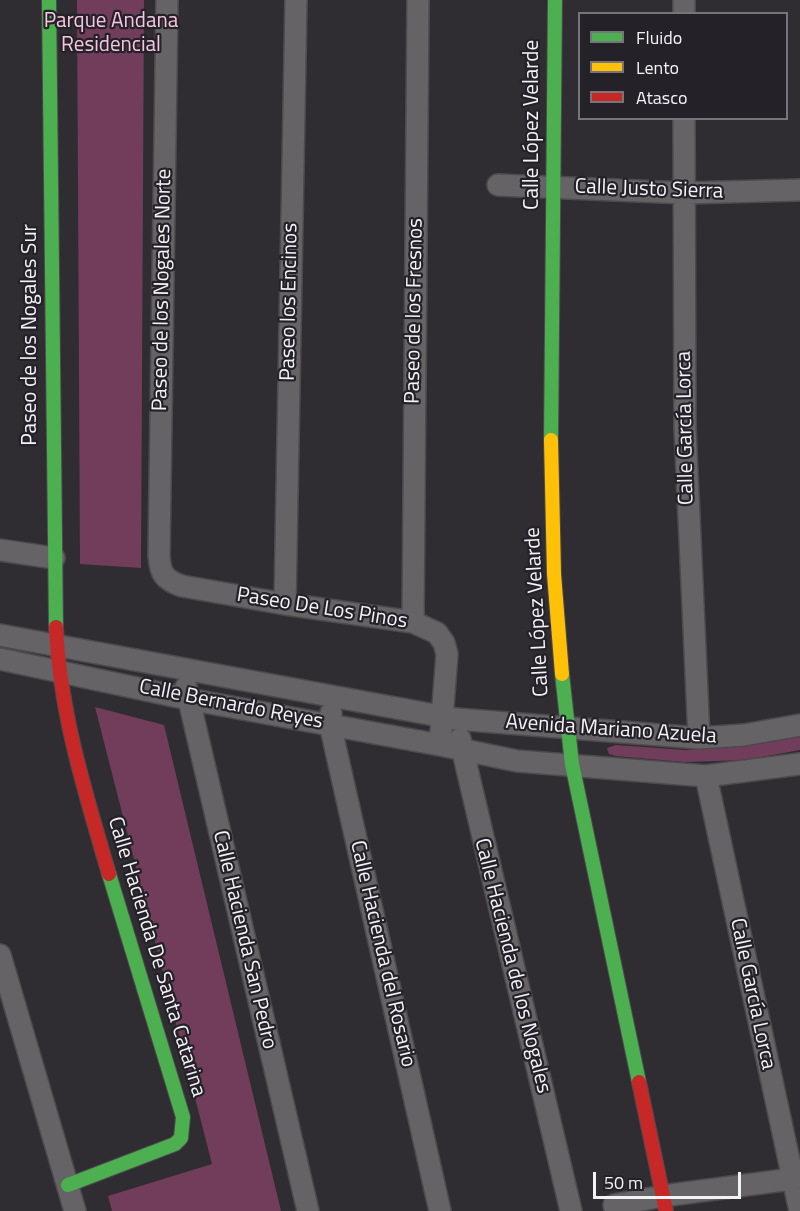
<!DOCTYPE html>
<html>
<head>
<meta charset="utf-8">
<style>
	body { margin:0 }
	#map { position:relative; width:800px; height:1211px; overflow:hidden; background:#2f2d31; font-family:"Titillium Web",sans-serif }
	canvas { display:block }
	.legend { position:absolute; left:578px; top:12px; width:210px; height:108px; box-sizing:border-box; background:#242228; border:2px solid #77757a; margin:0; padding:8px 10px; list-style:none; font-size:18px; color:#f3f2f6 }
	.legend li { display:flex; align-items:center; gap:12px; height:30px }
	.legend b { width:30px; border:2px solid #77757a }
	.scale { position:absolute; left:593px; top:1172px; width:148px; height:27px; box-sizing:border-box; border:3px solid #f3f2f6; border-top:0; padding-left:8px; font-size:18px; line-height:21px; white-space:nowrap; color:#f3f2f6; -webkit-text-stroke:4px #242228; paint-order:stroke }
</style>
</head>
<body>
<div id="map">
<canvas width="800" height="1211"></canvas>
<ul class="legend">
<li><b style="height:8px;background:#4caf50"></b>Fluido</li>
<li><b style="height:8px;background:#ffc107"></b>Lento</li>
<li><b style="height:8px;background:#c62828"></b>Atasco</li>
</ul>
<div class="scale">50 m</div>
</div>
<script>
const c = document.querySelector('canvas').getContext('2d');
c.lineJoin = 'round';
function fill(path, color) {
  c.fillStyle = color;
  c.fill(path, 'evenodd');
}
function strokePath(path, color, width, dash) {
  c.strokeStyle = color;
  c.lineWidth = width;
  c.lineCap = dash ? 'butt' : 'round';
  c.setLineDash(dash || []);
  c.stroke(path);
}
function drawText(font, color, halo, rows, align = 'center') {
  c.font = font + ' "Titillium Web",sans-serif';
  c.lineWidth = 4.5;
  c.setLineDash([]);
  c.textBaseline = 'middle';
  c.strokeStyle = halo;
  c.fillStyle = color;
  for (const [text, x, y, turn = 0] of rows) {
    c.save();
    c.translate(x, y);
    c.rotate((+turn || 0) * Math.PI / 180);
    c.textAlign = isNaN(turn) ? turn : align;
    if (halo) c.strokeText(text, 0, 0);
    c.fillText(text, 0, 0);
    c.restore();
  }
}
fill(new Path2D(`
	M77,0H144L141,568L80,564Z
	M95,707L164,725L281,1211H112L108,1196L212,1164Z
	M800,737V750L745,760L684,762L616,756L609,754L607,748L616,745L685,750L742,746Z`), '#713d5b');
const street = new Path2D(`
	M167,0L159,555C160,573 164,580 182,586L285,604L413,622L437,633L444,643L447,654L440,745
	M684,0V14
	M684,118L685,428L699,738
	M498,185L685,193L800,190
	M0,550L54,558
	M285,604L296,0
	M413,622L418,0
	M0,635L456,719L699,738L744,735L800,725
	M0,659L188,699L440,745L517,761L706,776L800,764
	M186,687L308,1211
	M331,713L330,724L440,1211
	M460,739L571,1211
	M706,776L800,1211
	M0,955L75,1211
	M614,1205L663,1196L800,1178`);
const fast = new Path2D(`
	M49,0L56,627
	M551,440L555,0
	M562,674L572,764L639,1082
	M68,1185L175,1144L181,1138L183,1117L109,874`);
const slow = new Path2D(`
	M551,440L554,574L562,674`);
const jam = new Path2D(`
	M56,627C60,713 85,792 109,874
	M639,1082L666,1211`);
strokePath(street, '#4c4a4d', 24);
strokePath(fast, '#4c4a4d', 16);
strokePath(slow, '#4c4a4d', 16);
strokePath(jam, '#4c4a4d', 16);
strokePath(street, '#656366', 21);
strokePath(fast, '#4caf50', 14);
strokePath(slow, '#ffc107', 14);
strokePath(jam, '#c62828', 14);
drawText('21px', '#f7c7e0', '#242228', [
	["Parque Andana",111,22],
	["Residencial",111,46]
]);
drawText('21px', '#f3f2f6', '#242228', [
	["Calle López Velarde",533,125,-90],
	["Calle Justo Sierra",649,190,2],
	["Paseo de los Nogales Norte",163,290,-89],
	["Paseo los Encinos",290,302,-89],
	["Paseo de los Fresnos",415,311,-89],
	["Paseo de los Nogales Sur",31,335,-90],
	["Calle García Lorca",686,428,-91],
	["Paseo De Los Pinos",322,609,9],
	["Calle López Velarde",538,612,-93],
	["Calle Bernardo Reyes",231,705,11],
	["Avenida Mariano Azuela",611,730,4],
	["Calle Hacienda San Pedro",244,940,77],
	["Calle Hacienda del Rosario",382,954,77],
	["Calle Hacienda De Santa Catarina",156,957,73],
	["Calle Hacienda de los Nogales",512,966,76],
	["Calle García Lorca",752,994,78]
]);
</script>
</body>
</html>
